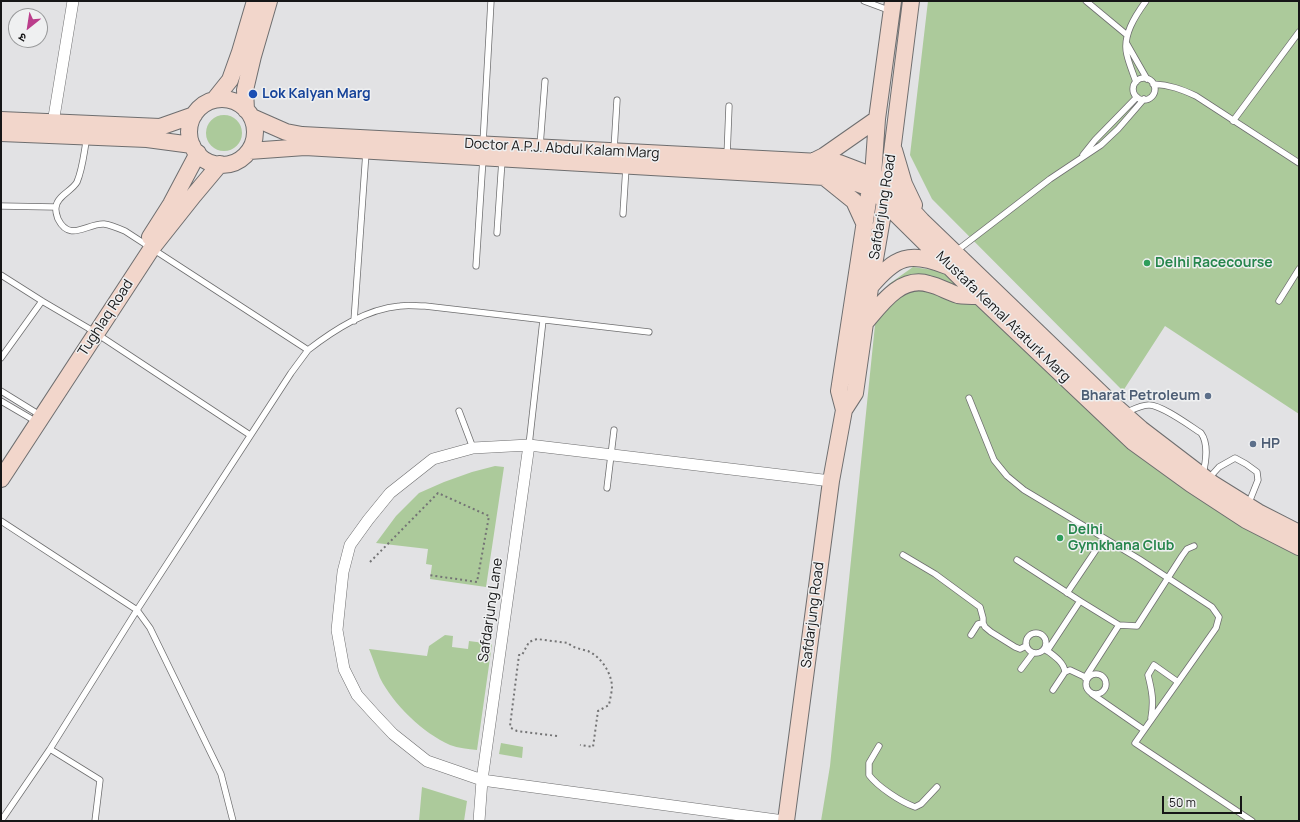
<!DOCTYPE html>
<html>
<head>
<meta charset="utf-8">
<style>
	body { margin:0 }
	#map { position:relative; width:1300px; height:822px; overflow:hidden; background:#e2e2e4; font-family:Manrope,"Noto Sans Devanagari",sans-serif }
	canvas { display:block }
	.frame { position:absolute; inset:0; border:2px solid #161617; pointer-events:none }
	.north { position:absolute; left:8px; top:8px; width:40px; height:40px; box-sizing:border-box; background:#eff0f1; border:1px solid #98999a; border-radius:50%; rotate:210deg; font-size:11px; font-weight:700; line-height:16px; text-align:center; color:#161617 }
	.north::after { content:''; display:block; margin:auto; width:14px; height:18px; background:#bb3e8c; clip-path:polygon(50% 0,100% 100%,50% 72%,0 100%) }
	.scale { position:absolute; left:1162px; top:796px; width:80px; height:18px; box-sizing:border-box; border:2px solid #161617; border-top:0; padding-left:5px; font-size:12px; line-height:14px; white-space:nowrap; color:#161617; -webkit-text-stroke:3px #eff0f1; paint-order:stroke }
</style>
</head>
<body>
<div id="map">
<canvas width="1300" height="822"></canvas>
<div class="frame"></div>
<div class="north">उ</div>
<div class="scale">50 m</div>
</div>
<script>
const c = document.querySelector('canvas').getContext('2d');
c.lineJoin = 'round';
function fill(path, color) {
  c.fillStyle = color;
  c.fill(path, 'evenodd');
}
function strokePath(path, color, width, dash) {
  c.strokeStyle = color;
  c.lineWidth = width;
  c.lineCap = dash ? 'butt' : 'round';
  c.setLineDash(dash || []);
  c.stroke(path);
}
function drawText(font, color, halo, rows, align = 'center') {
  c.font = font + ' Manrope,sans-serif';
  c.lineWidth = 3;
  c.setLineDash([]);
  c.textBaseline = 'middle';
  c.strokeStyle = halo;
  c.fillStyle = color;
  for (const [text, x, y, turn = 0] of rows) {
    c.save();
    c.translate(x, y);
    c.rotate((+turn || 0) * Math.PI / 180);
    c.textAlign = isNaN(turn) ? turn : align;
    if (halo) c.strokeText(text, 0, 0);
    c.fillText(text, 0, 0);
    c.restore();
  }
}
fill(new Path2D(`
	M928,1H1299V414L1165,326L1123,391L932,199L910,155Z
	M206 133a18 18 0 1 1 36 0a18 18 0 1 1-36 0Z
	M913,267L946,272L1121,442L1235,522L1299,554V821H821L830,766L876,315L889,284Z
	M495,466L504,467L486,587L430,579L432,565L426,564L428,549L376,543L396,516L419,493L444,482L472,472Z
	M445,635L453,636L452,647L468,649L469,641L492,644L477,750C468,749 458,748 450,745C423,733 393,704 380,678C376,668 373,659 369,649L427,656L429,646Z
	M501,743L523,747L522,758L499,754Z
	M422,787L467,801L464,821H419Z`), '#acca9b');
const service = new Path2D(`
	M864,1L891,11
	M1086,1L1127,35
	M1127,44L1147,79
	M1133 89a11 11 0 1 1 22 0a11 11 0 1 1-22 0Z
	M1136,82C1133,73 1129,64 1127,55C1122,36 1135,16 1146,1
	M1153,84C1170,85 1181,89 1196,96L1299,163
	M1233,121L1299,32
	M87,137C84,151 83,168 77,182C72,191 57,196 56,207C55,211 57,216 58,219C70,243 87,223 104,224C111,225 118,228 125,231L308,350C334,330 366,309 400,306C408,305 416,306 425,306L649,332
	M483,143L491,1
	M540,146L545,81
	M614,150L617,100
	M1083,155L1095,140L1137,97
	M727,156L729,106
	M1,206L55,207
	M623,214L626,167
	M497,233L502,160
	M955,252L1050,179L1101,145L1118,129L1144,99
	M476,266L483,158
	M1,275L42,301L88,328L250,435
	M1279,301L1299,269
	M354,321L366,152
	M1,358L42,301
	M1,391L35,412
	M969,398L994,460L1007,476L1024,490L1139,559L1212,607L1219,617L1216,628L1135,743L1252,821
	M1,401L30,418
	M459,411L473,448
	M1125,413C1132,410 1141,405 1149,405C1162,405 1190,426 1201,433C1209,444 1206,461 1203,474
	M529,445L543,320
	M1209,478L1219,467L1235,458L1246,464L1257,472L1258,480L1248,505
	M607,488L614,430
	M1,521L137,610L150,628L221,774L233,821
	M903,555L935,574L980,607L983,618V623L985,627L991,632L1015,647L1020,649L1026,646
	M1017,560L1080,601
	M1067,593L1104,538
	M1119,625L1137,626L1182,556L1187,549L1194,546
	M1026 643a10 10 0 1 1 20 0a10 10 0 1 1-20 0Z
	M971,635L978,624L983,623
	M1045,649C1053,655 1064,662 1065,672
	M1047,651L1080,601L1119,625L1085,678
	M1021,669L1033,653
	M1086 684a10 10 0 1 1 20 0a10 10 0 1 1-20 0Z
	M1053,690L1065,672L1070,670L1087,678
	M1092,694L1144,730
	M1151,718C1154,701 1152,691 1148,675L1154,665L1178,682
	M879,746L869,763V775C878,787 901,802 915,807L921,804L937,787
	M50,749L100,780L95,821
	M1,821L50,749L137,610L291,373L308,350`);
const minor = new Path2D(`
	M53,123L73,1
	M479,821L482,780L529,445
	M784,821L482,780L427,761L393,734L376,716L357,695L344,669L337,630L343,572L350,545L368,520L390,493L433,459L473,448L529,445L831,481`);
const secondary = new Path2D(`
	M189 132a33 33 0 1 1 66 0a33 33 0 1 1-66 0Z
	M214,100L230,80L240,52L255,1
	M246,110L245,90L253,56L269,1
	M252,117L286,132L302,135L839,163L873,176L888,184L922,221L1106,398L1141,429L1213,484L1258,512L1299,533
	M1,120L160,127L194,115
	M1,133L147,139L192,145
	M894,150L904,184L914,205
	M249,151L305,147L842,178L870,188L884,200L896,214L979,296L1133,442L1191,484L1246,520L1299,547
	M812,162L824,156L877,119
	M823,176L854,201L865,225
	M150,237L171,204L198,153
	M870,287C896,256 909,251 947,266
	M865,323C881,304 901,275 929,284C939,286 948,292 958,295C965,296 972,296 979,296
	M844,410L839,391L870,188L873,176L877,119L893,1
	M1,479L152,248L194,195L220,164
	M786,821L831,481L844,410L855,393L870,288L888,184L911,1`);
strokePath(service, '#6e6e6f', 7);
strokePath(minor, '#6e6e6f', 12);
strokePath(secondary, '#6e6e6f', 18);
strokePath(new Path2D(`
	M370,562L438,493L489,516L477,582L429,575
	M557,736L517,731L511,728L510,726L519,655H522L529,642L537,639L568,643C573,648 581,649 588,651C601,657 611,672 612,686C612,692 610,699 609,705L598,711L593,747L580,745`), '#747475', 2, [2, 3]);
strokePath(service, '#fff', 5.5);
strokePath(minor, '#fff', 11);
strokePath(secondary, '#f2d6cb', 16);
for (const [x, y, r, color] of [
	[253,94,5,"#1a4fb4"],
	[1147,263,4,"#2e9e5b"],
	[1208,396,4,"#5c6f8a"],
	[1253,444,4,"#5c6f8a"],
	[1060,538,4,"#2e9e5b"]
]) {
  const dot = new Path2D();
  dot.arc(x, y, r, 0, 2 * Math.PI);
  c.fillStyle = color;
  c.fill(dot);
  strokePath(dot, '#eff0f1', 1.5);
}
drawText('bold 14px', '#164399', '#eff0f1', [
	["Lok Kalyan Marg",262,94]
], 'left');
drawText('14px', '#161617', '#eff0f1', [
	["Doctor A.P.J. Abdul Kalam Marg",562,149,3],
	["Safdarjung Road",883,207,-81],
	["Mustafa Kemal Ataturk Marg",1003,317,44],
	["Tughlaq Road",106,318,-57],
	["Safdarjung Lane",491,610,-82],
	["Safdarjung Road",813,615,-83]
]);
drawText('bold 14px', '#27864d', '#eff0f1', [
	["Delhi Racecourse",1155,263],
	["Delhi",1068,530],
	["Gymkhana Club",1068,546]
], 'left');
drawText('bold 14px', '#4e5e75', '#eff0f1', [
	["Bharat Petroleum",1200,396],
	["HP",1261,444,"left"]
], 'right');
</script>
</body>
</html>
